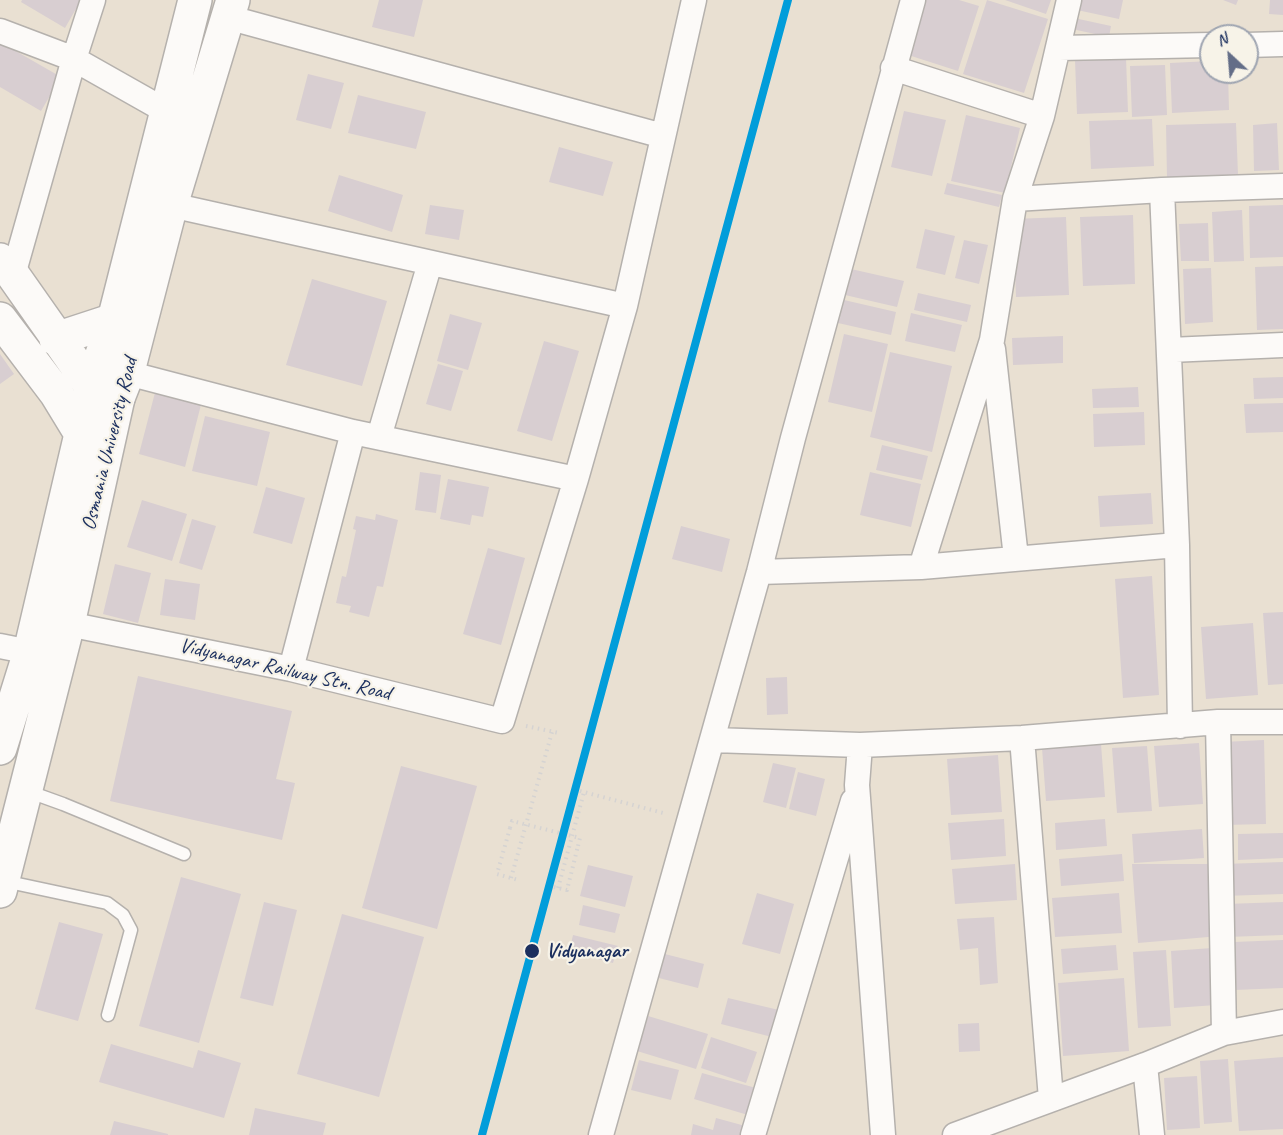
<!DOCTYPE html>
<html>
<head>
<meta charset="utf-8">
<style>
	body { margin:0 }
	#map { position:relative; width:1283px; height:1135px; overflow:hidden; background:#e9e0d2; font-family:Caveat,sans-serif }
	canvas { display:block }
	.north { position:absolute; left:1199px; top:24px; width:60px; height:60px; box-sizing:border-box; background:#f7f3e8; border:2px solid #9fa5b1; border-radius:50%; rotate:334deg; font-size:16px; font-weight:700; line-height:24px; text-align:center; color:#1b2f5e }
	.north::after { content:''; display:block; margin:auto; width:21px; height:27px; background:#636d87; clip-path:polygon(50% 0,100% 100%,50% 72%,0 100%) }
</style>
</head>
<body>
<div id="map">
<canvas width="1283" height="1135"></canvas>
<div class="north">N</div>
</div>
<script>
const c = document.querySelector('canvas').getContext('2d');
c.lineJoin = 'round';
function fill(path, color) {
  c.fillStyle = color;
  c.fill(path, 'evenodd');
}
function strokePath(path, color, width, dash) {
  c.strokeStyle = color;
  c.lineWidth = width;
  c.lineCap = dash ? 'butt' : 'round';
  c.setLineDash(dash || []);
  c.stroke(path);
}
function drawText(font, color, halo, rows, align = 'center') {
  c.font = font + ' Caveat,sans-serif';
  c.lineWidth = 4.5;
  c.setLineDash([]);
  c.textBaseline = 'middle';
  c.strokeStyle = halo;
  c.fillStyle = color;
  for (const [text, x, y, turn = 0] of rows) {
    c.save();
    c.translate(x, y);
    c.rotate((+turn || 0) * Math.PI / 180);
    c.textAlign = isNaN(turn) ? turn : align;
    if (halo) c.strokeText(text, 0, 0);
    c.fillText(text, 0, 0);
    c.restore();
  }
}
fill(new Path2D(`
	M22,0H81L65,28L21,2Z
	M379,0H423L414,37L372,27Z
	M919,0H959L979,6L958,71L902,53Z
	M987,0L1048,19L1024,93L963,74Z
	M1005,0H1051L1046,14Z
	M1079,0H1123L1119,19L1077,10Z
	M1223,0H1238L1236,5Z
	M1270,0H1283V15L1269,14Z
	M1074,18L1111,26L1109,37L1072,29Z
	M0,42L61,77L41,111L0,87Z
	M1126,58L1128,112L1077,114L1075,60Z
	M1211,61V72H1228L1229,110L1172,113L1170,63Z
	M1165,65L1167,115L1132,117L1130,66Z
	M308,74L344,83L331,129L296,120Z
	M358,95L426,112L416,149L348,133Z
	M904,111L946,120L932,176L891,167Z
	M966,115L1020,128L1005,193L951,181Z
	M1152,119L1154,166L1091,169L1089,121Z
	M1236,123L1238,175L1167,178L1166,125Z
	M1277,123L1279,170L1254,171L1253,125Z
	M559,147L613,162L603,196L549,182Z
	M339,175L403,195L392,232L328,211Z
	M947,183L1002,195L999,207L944,194Z
	M430,205L464,210L459,240L425,234Z
	M1283,205V257L1250,258L1249,206Z
	M1242,210L1244,261L1214,262L1212,212Z
	M1133,215L1135,284L1083,286L1080,217Z
	M1066,217L1069,295L1016,297L1013,219Z
	M1208,223L1209,261H1181L1179,224Z
	M925,229L955,236L945,275L916,268Z
	M964,240L988,245L979,284L955,278Z
	M1283,266V329L1257,330L1255,267Z
	M1211,268L1213,322L1185,324L1183,269Z
	M851,269L904,281L897,307L845,295Z
	M312,279L387,301L362,386L286,365Z
	M918,293L971,305L967,322L914,310Z
	M844,300L896,312L891,335L838,323Z
	M911,313L962,325L955,352L905,341Z
	M450,314L482,323L468,370L437,361Z
	M844,334L888,344L872,412L828,402Z
	M1063,336V363L1013,365L1012,338Z
	M544,341L579,351L552,441L517,431Z
	M890,352L952,366L932,452L870,437Z
	M0,354L14,374L0,384Z
	M438,364L463,371L451,411L426,404Z
	M1283,377V398L1254,399L1253,378Z
	M157,385L203,397L185,467L139,454Z
	M1138,387L1139,407L1093,408L1092,389Z
	M1283,403V432L1246,433L1244,404Z
	M1144,412L1145,445L1094,447L1093,414Z
	M205,416L270,432L257,486L192,471Z
	M882,445L928,456L922,480L876,470Z
	M420,472L441,475L436,513L415,510Z
	M870,472L921,484L911,527L860,515Z
	M448,479L489,487L483,517L472,515L470,525L440,519Z
	M266,487L305,498L292,544L253,533Z
	M1151,493L1153,524L1100,527L1098,496Z
	M142,500L187,514L172,561L127,547Z
	M376,514L398,520L383,587L377,586L369,617L349,612L351,606L336,603L342,576L346,577L356,530L353,529L356,516L375,520Z
	M192,519L216,526L202,570L179,563Z
	M681,526L730,539L722,572L672,559Z
	M488,548L525,558L501,645L463,634Z
	M115,564L151,573L138,623L103,614Z
	M1152,576L1159,695L1123,698L1115,579Z
	M165,579L200,584L195,620L160,615Z
	M1283,612V684L1268,685L1263,613Z
	M1253,623L1258,695L1206,699L1201,627Z
	M138,676L292,711L276,779L295,783L282,840L110,801Z
	M787,677L788,714L767,715L766,678Z
	M1264,740L1266,824L1225,825L1223,742Z
	M1199,743L1203,804L1159,807L1154,746Z
	M1101,744L1105,797L1046,801L1042,748Z
	M1147,746L1152,811L1117,813L1112,748Z
	M998,755L1002,812L951,815L947,759Z
	M773,763L796,768L786,808L763,802Z
	M401,766L477,786L437,929L362,908Z
	M798,772L825,779L816,816L789,809Z
	M1004,819L1006,856L951,860L948,823Z
	M1105,819L1107,846L1056,850L1055,823Z
	M1202,829L1204,858L1134,863L1132,834Z
	M1283,833V858L1238,860V834Z
	M1122,854L1124,881L1061,886L1059,859Z
	M1283,862V894L1224,896L1223,864Z
	M1015,864L1017,900L955,904L952,869Z
	M1132,864H1217L1220,936L1138,943Z
	M588,865L633,876L625,907L580,896Z
	M181,877L241,894L199,1043L139,1026Z
	M757,893L794,904L780,954L742,944Z
	M1119,893L1122,933L1055,937L1052,898Z
	M264,902L297,910L273,1006L240,998Z
	M1283,902V935L1227,937L1226,904Z
	M583,905L620,914L615,933L579,925Z
	M342,914L424,937L379,1097L297,1074Z
	M994,917L998,983L980,985L978,948L960,950L957,919Z
	M59,922L103,934L78,1021L35,1009Z
	M573,935L618,946L613,963L569,952Z
	M1283,940V988L1235,990L1234,942Z
	M1116,945L1118,970L1063,974L1061,949Z
	M1212,948L1216,1005L1174,1008L1171,951Z
	M1166,950L1171,1026L1138,1028L1133,952Z
	M661,953L704,964L698,988L655,977Z
	M1124,978L1129,1051L1063,1056L1058,983Z
	M728,998L779,1010L772,1037L721,1024Z
	M648,1016L708,1034L696,1069L637,1051Z
	M979,1023L980,1051L959,1052L958,1024Z
	M711,1037L757,1052L746,1083L701,1068Z
	M111,1044L193,1068L198,1050L241,1063L224,1118L99,1082Z
	M1283,1057V1129L1239,1131L1234,1061Z
	M1228,1059L1232,1122L1204,1124L1200,1061Z
	M639,1060L679,1070L671,1100L631,1090Z
	M702,1073L756,1088L748,1115L694,1099Z
	M1197,1076L1200,1128L1167,1130L1164,1078Z
	M255,1108L326,1123L323,1135H249Z
	M716,1118L749,1127L746,1135H691L693,1124L713,1130Z
	M114,1121L168,1134V1135H110Z`), '#d8ced1');
const lane = new Path2D(`
	M27,791L63,804L184,854
	M4,881L107,903L123,915L131,930L108,1015`);
const street = new Path2D(`
	M227,17L663,136
	M0,31L74,59L166,111
	M1247,45L1283,44
	M1059,48L1211,45
	M893,68L1042,116
	M1162,190L1177,545L1180,726
	M1015,199L1162,190L1283,186
	M171,205L625,306
	M13,275L74,59L93,0
	M993,349L1016,558
	M1170,350L1283,345
	M112,369L353,432L576,479
	M379,437L430,263
	M921,567L992,340L1015,199L1042,116L1069,0
	M759,572L921,567L1177,545
	M68,624L291,669L502,721L576,479L625,306L694,0
	M0,646L30,652
	M291,669L353,432
	M1218,722L1224,1033
	M1022,738L1051,1099
	M713,740L860,745L1022,738L1218,722H1283
	M860,745L857,785L883,1135
	M1145,1065L1152,1135
	M601,1135L759,572L793,438L913,0
	M753,1135L853,801
	M955,1135L1145,1065L1224,1033L1283,1022`);
const secondary = new Path2D(`
	M118,398L127,375L171,205L233,0
	M81,434L91,386L114,320L195,0`);
const primary = new Path2D(`
	M0,260L13,275L91,386L118,398L68,624L0,891
	M0,319L56,393L81,434L103,440
	M56,339L114,320
	M0,748L30,652L81,434`);
strokePath(lane, '#b5b1ad', 15);
strokePath(street, '#b5b1ad', 27);
strokePath(secondary, '#b5b1ad', 36);
strokePath(primary, '#b5b1ad', 36);
strokePath(new Path2D(`
	M526,726L559,733
	M580,791L667,814
	M510,828L497,874L518,880
	M511,878L552,732
	M554,887L567,890L578,846
	M558,888L584,792`), '#d5d3d2', 4, [1.5, 4.5]);
strokePath(lane, '#fcfaf8', 12);
strokePath(street, '#fcfaf8', 24);
strokePath(secondary, '#fcfaf8', 33);
strokePath(primary, '#fcfaf8', 33);
strokePath(new Path2D(`
	M510,828L512,821L580,838L578,846`), '#d5d3d2', 4, [1.5, 4.5]);
strokePath(new Path2D(`
	M482,1135L788,0`), '#019dda', 8);
for (const [x, y, r, color] of [
	[532,951,8,"#1b2f5e"]
]) {
  const dot = new Path2D();
  dot.arc(x, y, r, 0, 2 * Math.PI);
  c.fillStyle = color;
  c.fill(dot);
  strokePath(dot, '#f7f3e8', 2);
}
drawText('21px', '#1b2f5e', '#f7f3e8', [
	["Osmania University Road",110,444,-76],
	["Vidyanagar Railway Stn. Road",285,670,13]
]);
drawText('bold 21px', '#1b2f5e', '#f7f3e8', [
	["Vidyanagar",546,951]
], 'left');
</script>
</body>
</html>
